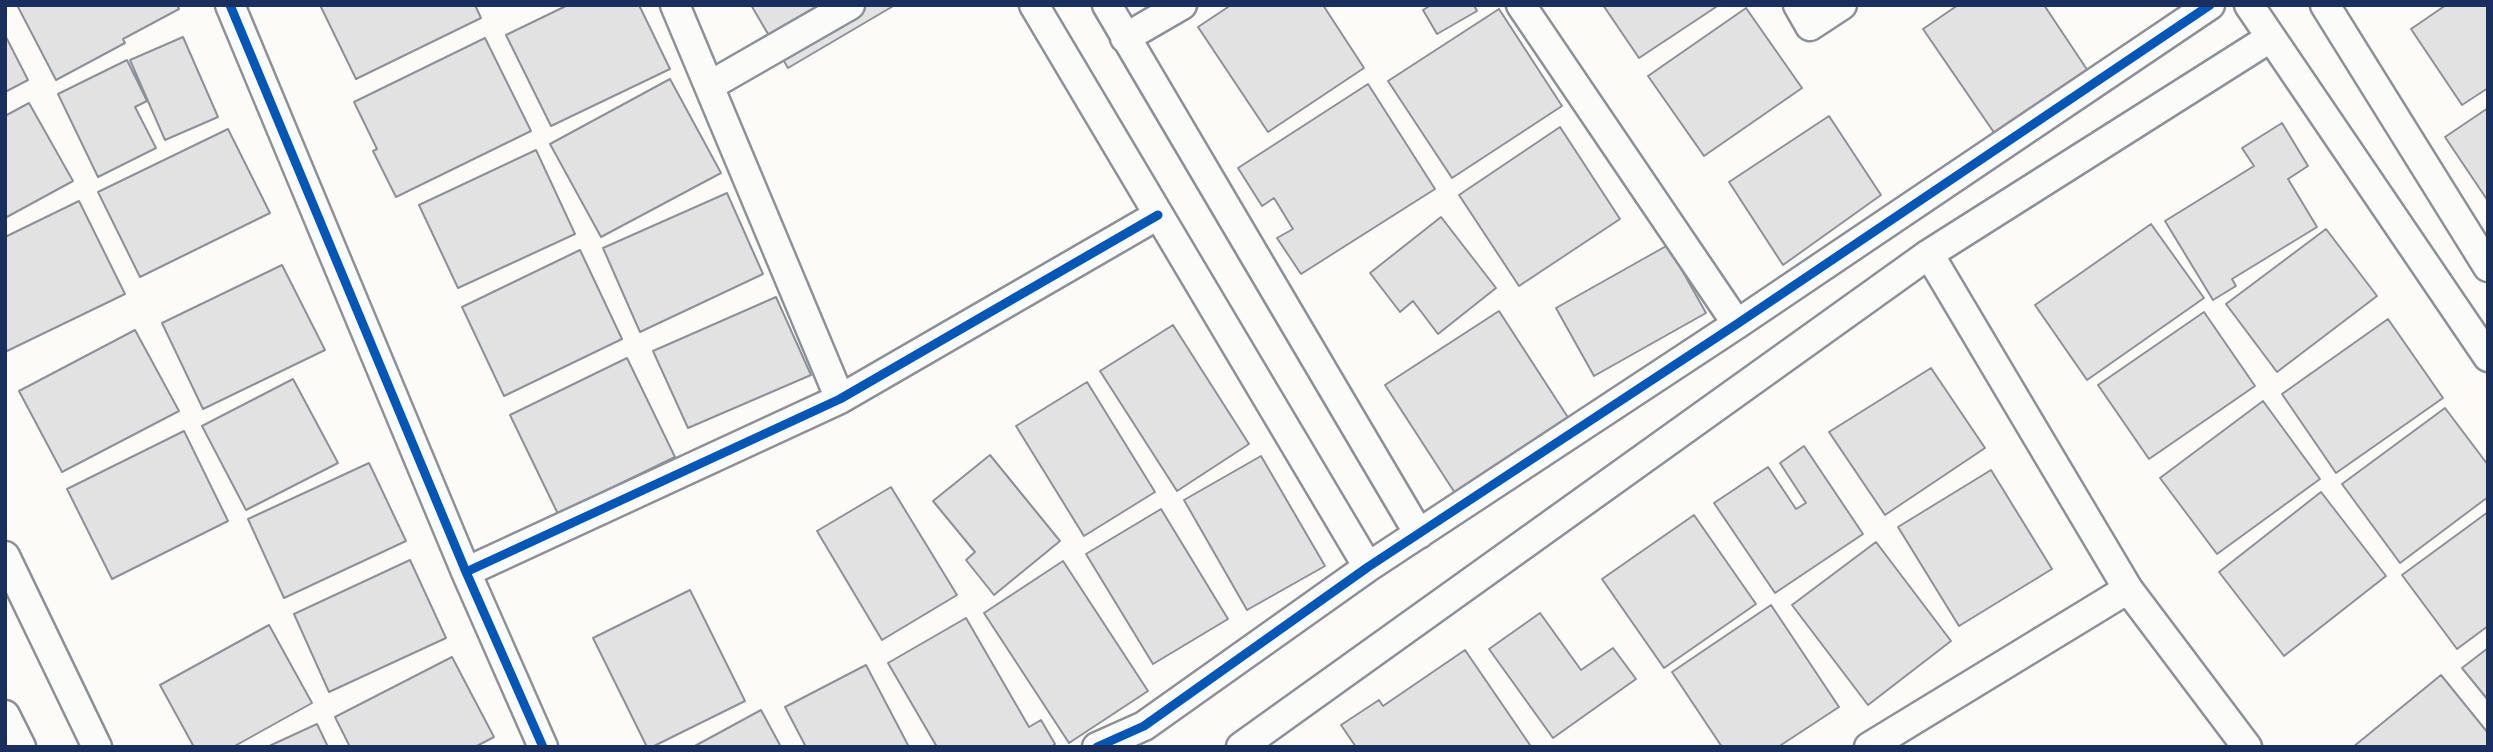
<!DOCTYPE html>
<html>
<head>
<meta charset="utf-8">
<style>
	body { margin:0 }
	#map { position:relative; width:2493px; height:752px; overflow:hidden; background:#fcfbf8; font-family:Mali,sans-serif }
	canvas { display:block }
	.frame { position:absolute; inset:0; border:7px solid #1b2f5e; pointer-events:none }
</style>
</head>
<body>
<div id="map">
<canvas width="2493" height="752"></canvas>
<div class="frame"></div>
</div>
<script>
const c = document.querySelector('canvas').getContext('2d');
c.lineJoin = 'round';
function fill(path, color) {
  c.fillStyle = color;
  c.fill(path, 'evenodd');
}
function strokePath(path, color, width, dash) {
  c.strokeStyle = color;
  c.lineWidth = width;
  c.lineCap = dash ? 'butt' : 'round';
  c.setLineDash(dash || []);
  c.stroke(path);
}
const building = new Path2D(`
	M17,5H177L179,9L123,39L125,43L56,80Z
	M320,5H475L481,18L356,79Z
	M568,5H639L670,69L551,126L506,35Z
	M751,5H895L788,68Z
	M1231,5H1323L1364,68L1268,132L1198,27Z
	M1431,5H1474L1477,11L1437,34L1423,10Z
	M1603,5H1719L1639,58Z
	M1958,5H2044L2088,71L1995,134L1923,29Z
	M2446,5H2488V88L2462,105L2411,29Z
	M1746,8L1802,88L1704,156L1648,76Z
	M1499,9L1562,106L1452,178L1388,81Z
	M5,35L28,80L5,92Z
	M183,37L218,117L165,140L130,60Z
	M485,38L531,131L396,197L373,151L377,149L354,102Z
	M127,60L147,101L135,107L156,148L98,177L58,94Z
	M670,79L721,173L601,237L550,144Z
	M1368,84L1435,189L1301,274L1277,238L1293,229L1274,198L1262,206L1238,168Z
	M29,103L73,181L5,218V116Z
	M2488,108V201L2445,137Z
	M1829,116L1881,195L1783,265L1729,182Z
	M2282,123L2308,166L2288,179L2317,227L2232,279L2236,286L2213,300L2165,221L2254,166L2242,148Z
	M1560,127L1620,219L1519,286L1459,195Z
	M228,129L270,213L140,277L98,192Z
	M536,150L575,234L458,288L419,205Z
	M727,193L763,274L640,332L603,248Z
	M79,201L125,294L5,352V237Z
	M1441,217L1496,288L1438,334L1413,301L1400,312L1370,273Z
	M2151,224L2204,298L2087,380L2035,305Z
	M2326,229L2377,296L2277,372L2226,304Z
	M1668,245L1706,313L1594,376L1556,308Z
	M580,250L622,339L504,396L462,307Z
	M282,265L325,350L203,409L162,323Z
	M776,297L811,375L688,428L653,351Z
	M1499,311L1569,419L1455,493L1385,385Z
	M2204,312L2255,386L2149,459L2098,385Z
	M2388,319L2443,398L2336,473L2282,394Z
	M1173,325L1249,444L1177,491L1100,371Z
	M135,330L179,411L62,472L19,391Z
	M627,358L675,457L558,514L510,415Z
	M1931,368L1985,448L1885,515L1829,432Z
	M293,379L338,463L246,510L202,426Z
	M1087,382L1155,492L1084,536L1016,426Z
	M2263,401L2320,479L2217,554L2160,478Z
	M2445,408L2488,465V497L2400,563L2342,484Z
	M184,431L228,521L112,579L67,489Z
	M1804,446L1863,534L1775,593L1714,503L1768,467L1796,509L1806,503L1780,463Z
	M990,455L1060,541L994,595L966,560L975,552L933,501Z
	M1261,456L1325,566L1247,610L1184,500Z
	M369,463L406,541L284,598L248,519Z
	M1991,470L2052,569L1959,626L1898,527Z
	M891,487L957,595L882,640L817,531Z
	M2321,492L2386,576L2284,656L2219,572Z
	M1161,509L1228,619L1153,664L1086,554Z
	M2488,512V626L2457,649L2402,575Z
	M1694,515L1756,604L1664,668L1602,579Z
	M1876,542L1951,641L1868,705L1792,605Z
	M410,560L446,638L329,692L294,614Z
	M1063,561L1148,691L1069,743L984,613Z
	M690,590L745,701L652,747H647L593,638Z
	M1771,605L1839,707L1778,747H1722L1672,672Z
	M1540,613L1581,670L1613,648L1636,679L1553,738L1489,649Z
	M966,618L1029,727L1041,720L1055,744L1051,747H937L888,663Z
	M269,625L312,703L233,747H194L160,685Z
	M2488,648V700L2462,668Z
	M1465,650L1530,745L1527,747H1356L1341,725L1379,700L1383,706Z
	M452,657L494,737L475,747H350L335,717Z
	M866,665L909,747H806L785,707Z
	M2441,675L2488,733V747H2353Z
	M761,710L781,747H693Z
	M317,724L328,747H267Z`);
fill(building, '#e2e2e2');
strokePath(building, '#8c9097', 2);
const minor = new Path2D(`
	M230,5L466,572L543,747
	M675,5L840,399
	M1034,5L1368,567
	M1107,5L1419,534
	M1521,5L1737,324
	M1798,5L1810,26L1842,5
	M2249,5L2488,357
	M2325,5L2488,267
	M1125,38L1182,5
	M709,86L850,5
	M1929,254L2128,589
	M5,556L97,747
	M466,572L840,399L1158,215
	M5,715L21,747
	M1097,747L1144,726L1368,567L1737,324L2210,5
	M1241,747L1929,254L2270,38
	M1869,747L2128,589L2247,747`);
strokePath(minor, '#8c9097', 33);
strokePath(minor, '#fbfbf9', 28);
strokePath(new Path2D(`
	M230,5L466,572L543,747
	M466,572L840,399L1158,215
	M1097,747L1144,726L1368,567L1737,324L2210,5`), '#0057b8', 9);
</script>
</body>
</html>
